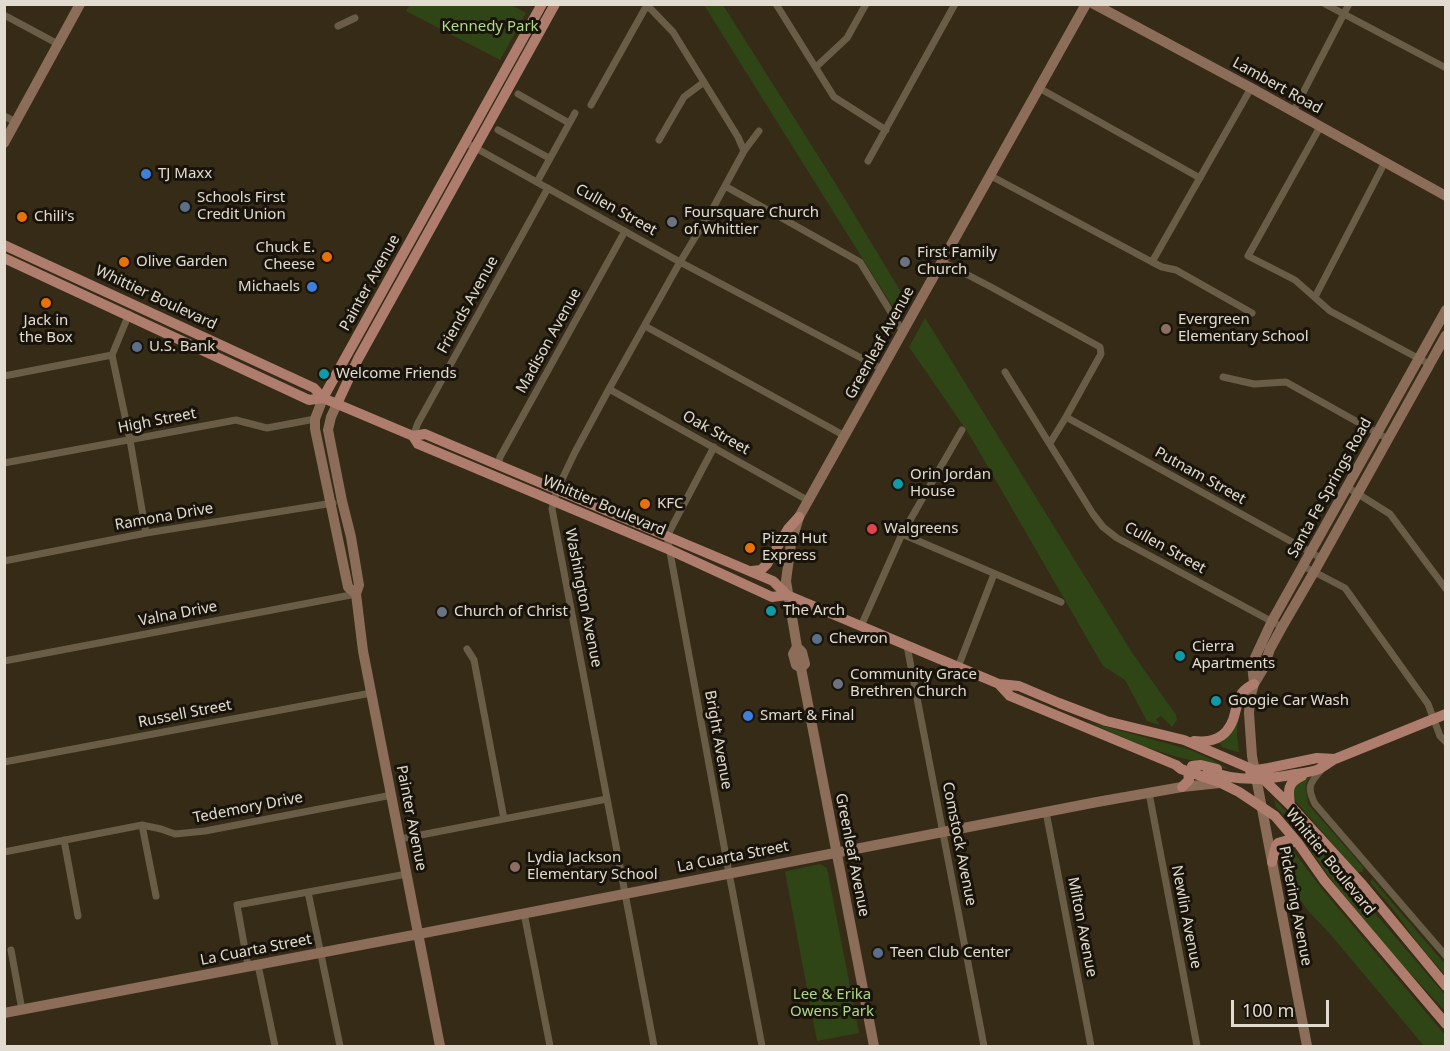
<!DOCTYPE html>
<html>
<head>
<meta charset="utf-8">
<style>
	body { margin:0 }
	#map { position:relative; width:1450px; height:1051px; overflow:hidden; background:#362b17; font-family:"Noto Sans",sans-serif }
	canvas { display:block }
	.frame { position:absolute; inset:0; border:6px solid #e2dbcf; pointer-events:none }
	.scale { position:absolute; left:1231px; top:1000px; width:98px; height:27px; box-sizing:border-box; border:3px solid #e2dbcf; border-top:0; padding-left:8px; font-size:18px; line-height:21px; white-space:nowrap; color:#e2dbcf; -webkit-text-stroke:4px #19140b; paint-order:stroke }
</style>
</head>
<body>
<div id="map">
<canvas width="1450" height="1051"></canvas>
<div class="frame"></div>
<div class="scale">100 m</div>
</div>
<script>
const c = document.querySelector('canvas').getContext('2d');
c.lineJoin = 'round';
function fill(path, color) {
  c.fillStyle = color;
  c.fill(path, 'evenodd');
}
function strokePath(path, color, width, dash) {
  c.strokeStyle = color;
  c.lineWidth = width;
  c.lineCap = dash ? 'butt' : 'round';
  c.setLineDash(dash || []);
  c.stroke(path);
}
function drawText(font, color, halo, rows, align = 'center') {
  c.font = font + ' "Noto Sans",sans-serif';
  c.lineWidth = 6;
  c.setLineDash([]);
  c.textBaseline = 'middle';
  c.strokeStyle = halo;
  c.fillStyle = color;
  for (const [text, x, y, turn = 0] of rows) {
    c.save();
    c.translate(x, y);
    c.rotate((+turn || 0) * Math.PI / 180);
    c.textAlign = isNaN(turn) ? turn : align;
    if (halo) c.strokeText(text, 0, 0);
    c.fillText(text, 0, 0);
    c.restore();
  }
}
fill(new Path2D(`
	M510,4L526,13L500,60L406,11L410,5Z
	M704,5H723L834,181L907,302L903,307L896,312Z
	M925,318L1131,651L1176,715L1177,720L1172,727L1161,716L1156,719L1160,725L1147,721L1125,680L1103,666L969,434L909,347Z
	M1238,714L1237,735L1239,752H1237L1222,747L1219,742Z
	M1089,722L1191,750L1213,760L1228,769L1174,756L1143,746Z
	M1311,777C1301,786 1308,793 1308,804L1363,867V870L1362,872H1357L1293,798V787L1303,779Z
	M1274,799L1288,813L1315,843L1445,995V1011L1406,969L1339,890L1291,823L1276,807Z
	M1294,852L1322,889L1445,1035V1046H1424L1331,935L1310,913L1287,882L1282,856Z
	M820,864L827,868L859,1033L817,1041L785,872L787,871Z
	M1372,879L1445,964V975L1416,941L1395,912L1370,882Z`), '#2f4515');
strokePath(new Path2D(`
	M646,4L673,32L738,137L744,151
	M776,4L834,97L886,130
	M1325,4L1446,68
	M4,15L58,44
	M338,26L355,18
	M816,67L847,38L866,4
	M1039,88L1200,178
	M518,94L569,123
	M591,105L647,5
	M1293,112L1349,4
	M4,116L16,122
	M1320,127L1248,256L1295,280L1330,311L1429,364
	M498,130L549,158
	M659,140L684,97L704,82
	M465,142L680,262L882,369
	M868,161L955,4
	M991,176L1152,262L1162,267L1176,270L1252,313
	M537,182L575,113
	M725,186L860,262L903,332
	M943,262L991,287L1100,347L1101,354L1066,417L1050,443
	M1152,262L1251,88
	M1315,297L1385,162
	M129,314L112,355L130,440L146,533
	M645,326L845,436
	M1005,372L1093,514L1103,527L1117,538L1282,627
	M4,376L112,355
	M1223,377L1254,384L1286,382L1388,439
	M609,389L809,501
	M1066,417L1321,558
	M413,436L418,423L548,188
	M714,447L667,536L729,873L762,1046
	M4,463L236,420L267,428L315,419
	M498,466L500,457L625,231
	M1347,487L1390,514L1446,589
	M902,534L1061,602
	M4,561L146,533L333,503
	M1303,566L1345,588L1428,704L1440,736L1446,742
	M861,626L902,534L962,430
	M907,646L984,1046
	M467,649L474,660L504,819
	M4,661L356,594
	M958,667L994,574
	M4,762L371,693
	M1322,769C1310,783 1306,786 1315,804L1446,956
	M1149,793L1197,1046
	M1046,812L1091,1046
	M142,825L156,896
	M400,839L607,799
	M64,840L78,916
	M4,852L142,825L161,829L175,834L205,831L392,795
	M308,892L340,1046
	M524,913L550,1046
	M11,950L22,1010
	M258,965L275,1046
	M248,966L237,905L407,874
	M654,1046L552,509L557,490L575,452L609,389L680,262L713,208L744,151L759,131`), '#695d47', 7);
strokePath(new Path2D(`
	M1094,4L1251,88L1446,196
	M4,143L80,4
	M323,398L315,419V429L348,587L356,594
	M337,404L331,417L328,430L342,501L351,537L359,585L356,594L363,651L440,1046
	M797,647L802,652L805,664L801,668L874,1046
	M801,668L796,665L793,654L797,647L786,581L791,543L799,517L1086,4
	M1254,683L1252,664L1272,621L1446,310
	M4,1013L419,934L1097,802L1182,787L1220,783
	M1307,1046L1252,756L1249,713L1250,698L1254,684L1263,669L1270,649L1282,627L1314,572L1446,335`), '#8c6d5a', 10);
strokePath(new Path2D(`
	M4,245L314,388L323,398L413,436L425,434L773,581L787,595L999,684L1019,686L1059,703L1106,721L1184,740L1254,770L1290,805L1361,883L1446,986
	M4,258L309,400L323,398
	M323,398L542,4
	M337,404L358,359L555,4
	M413,436L418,444L670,550L772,597L787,595
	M752,571L761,570L767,564L788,529L799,517
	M999,684L1010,696L1176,765L1181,769L1221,783L1239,792L1275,816L1298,843L1324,880L1446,1024
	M1194,741C1212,743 1226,738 1233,720C1236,711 1237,701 1242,693C1245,689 1250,686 1254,684
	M1192,766L1201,765L1217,769
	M1208,771C1237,782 1266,780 1296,774C1303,773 1312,772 1319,769C1324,766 1330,762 1335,759L1446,714
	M1250,771L1269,768L1317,758L1335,759
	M1182,787L1189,780L1188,771
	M1290,805C1288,790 1287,783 1302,776
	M1272,862L1276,846L1278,843L1288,840L1298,843`), '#af7d6d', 10);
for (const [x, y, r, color] of [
	[146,174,6,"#3f7fe0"],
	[185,207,6,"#5c6f8a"],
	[22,217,6,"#e8710a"],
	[672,222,6,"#6b7280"],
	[327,257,6,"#e8710a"],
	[124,262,6,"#e8710a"],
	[905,262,6,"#6b7280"],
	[312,287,6,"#3f7fe0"],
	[46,303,6,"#e8710a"],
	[1166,329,6,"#8d6e63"],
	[137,347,6,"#5c6f8a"],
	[324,374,6,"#0f9aa8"],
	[898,484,6,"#0f9aa8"],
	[645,504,6,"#e8710a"],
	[872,529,6,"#e0444e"],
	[750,548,6,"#e8710a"],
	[771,611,6,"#0f9aa8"],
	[442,612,6,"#6b7280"],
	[817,639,6,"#5c6f8a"],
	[1180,656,6,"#0f9aa8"],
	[838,684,6,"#6b7280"],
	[1216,701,6,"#0f9aa8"],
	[748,716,6,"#3f7fe0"],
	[515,867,6,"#8d6e63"],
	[878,953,6,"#5c6f8a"]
]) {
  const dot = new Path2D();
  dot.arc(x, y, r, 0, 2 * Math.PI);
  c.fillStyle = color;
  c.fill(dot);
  strokePath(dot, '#19140b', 2);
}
drawText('15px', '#afd887', '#19140b', [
	["Kennedy Park",490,27],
	["Lee & Erika",832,995],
	["Owens Park",832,1012]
]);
drawText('15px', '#e2dbcf', '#19140b', [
	["Lambert Road",1277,86,29],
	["Cullen Street",616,210,29],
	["Painter Avenue",370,283,-61],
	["Whittier Boulevard",156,298,25],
	["Friends Avenue",468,305,-61],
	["Madison Avenue",549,341,-61],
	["Greenleaf Avenue",880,343,-61],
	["High Street",157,421,-11],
	["Oak Street",716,433,29],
	["Putnam Street",1200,476,29],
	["Santa Fe Springs Road",1330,488,-61],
	["Whittier Boulevard",604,506,23],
	["Ramona Drive",164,517,-10],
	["Cullen Street",1165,548,29],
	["Washington Avenue",583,598,79],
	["Valna Drive",178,614,-11],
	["Russell Street",185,714,-11],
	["Bright Avenue",718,740,80],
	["Tedemory Drive",248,808,-11],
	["Painter Avenue",411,818,79],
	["Comstock Avenue",959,844,79],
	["Greenleaf Avenue",852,855,79],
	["La Cuarta Street",733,857,-11],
	["Whittier Boulevard",1330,862,51],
	["Pickering Avenue",1295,906,79],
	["Newlin Avenue",1186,917,79],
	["Milton Avenue",1082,927,79],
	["La Cuarta Street",256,950,-11]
]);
drawText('15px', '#e2dbcf', '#19140b', [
	["TJ Maxx",158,174],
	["Schools First",197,198],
	["Credit Union",197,215],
	["Foursquare Church",684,213],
	["of Whittier",684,230],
	["Chili's",34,217],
	["Chuck E.",315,248,"right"],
	["Cheese",315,265,"right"],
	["First Family",917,253],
	["Church",917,270],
	["Olive Garden",136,262],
	["Michaels",300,287,"right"],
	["Evergreen",1178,320],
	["Elementary School",1178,337],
	["Jack in",46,321,"center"],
	["the Box",46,338,"center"],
	["U.S. Bank",149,347],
	["Welcome Friends",336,374],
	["Orin Jordan",910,475],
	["House",910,492],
	["KFC",657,504],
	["Walgreens",884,529],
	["Pizza Hut",762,539],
	["Express",762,556],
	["The Arch",783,611],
	["Church of Christ",454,612],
	["Chevron",829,639],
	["Cierra",1192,647],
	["Apartments",1192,664],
	["Community Grace",850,675],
	["Brethren Church",850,692],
	["Googie Car Wash",1228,701],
	["Smart & Final",760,716],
	["Lydia Jackson",527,858],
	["Elementary School",527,875],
	["Teen Club Center",890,953]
], 'left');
</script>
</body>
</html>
